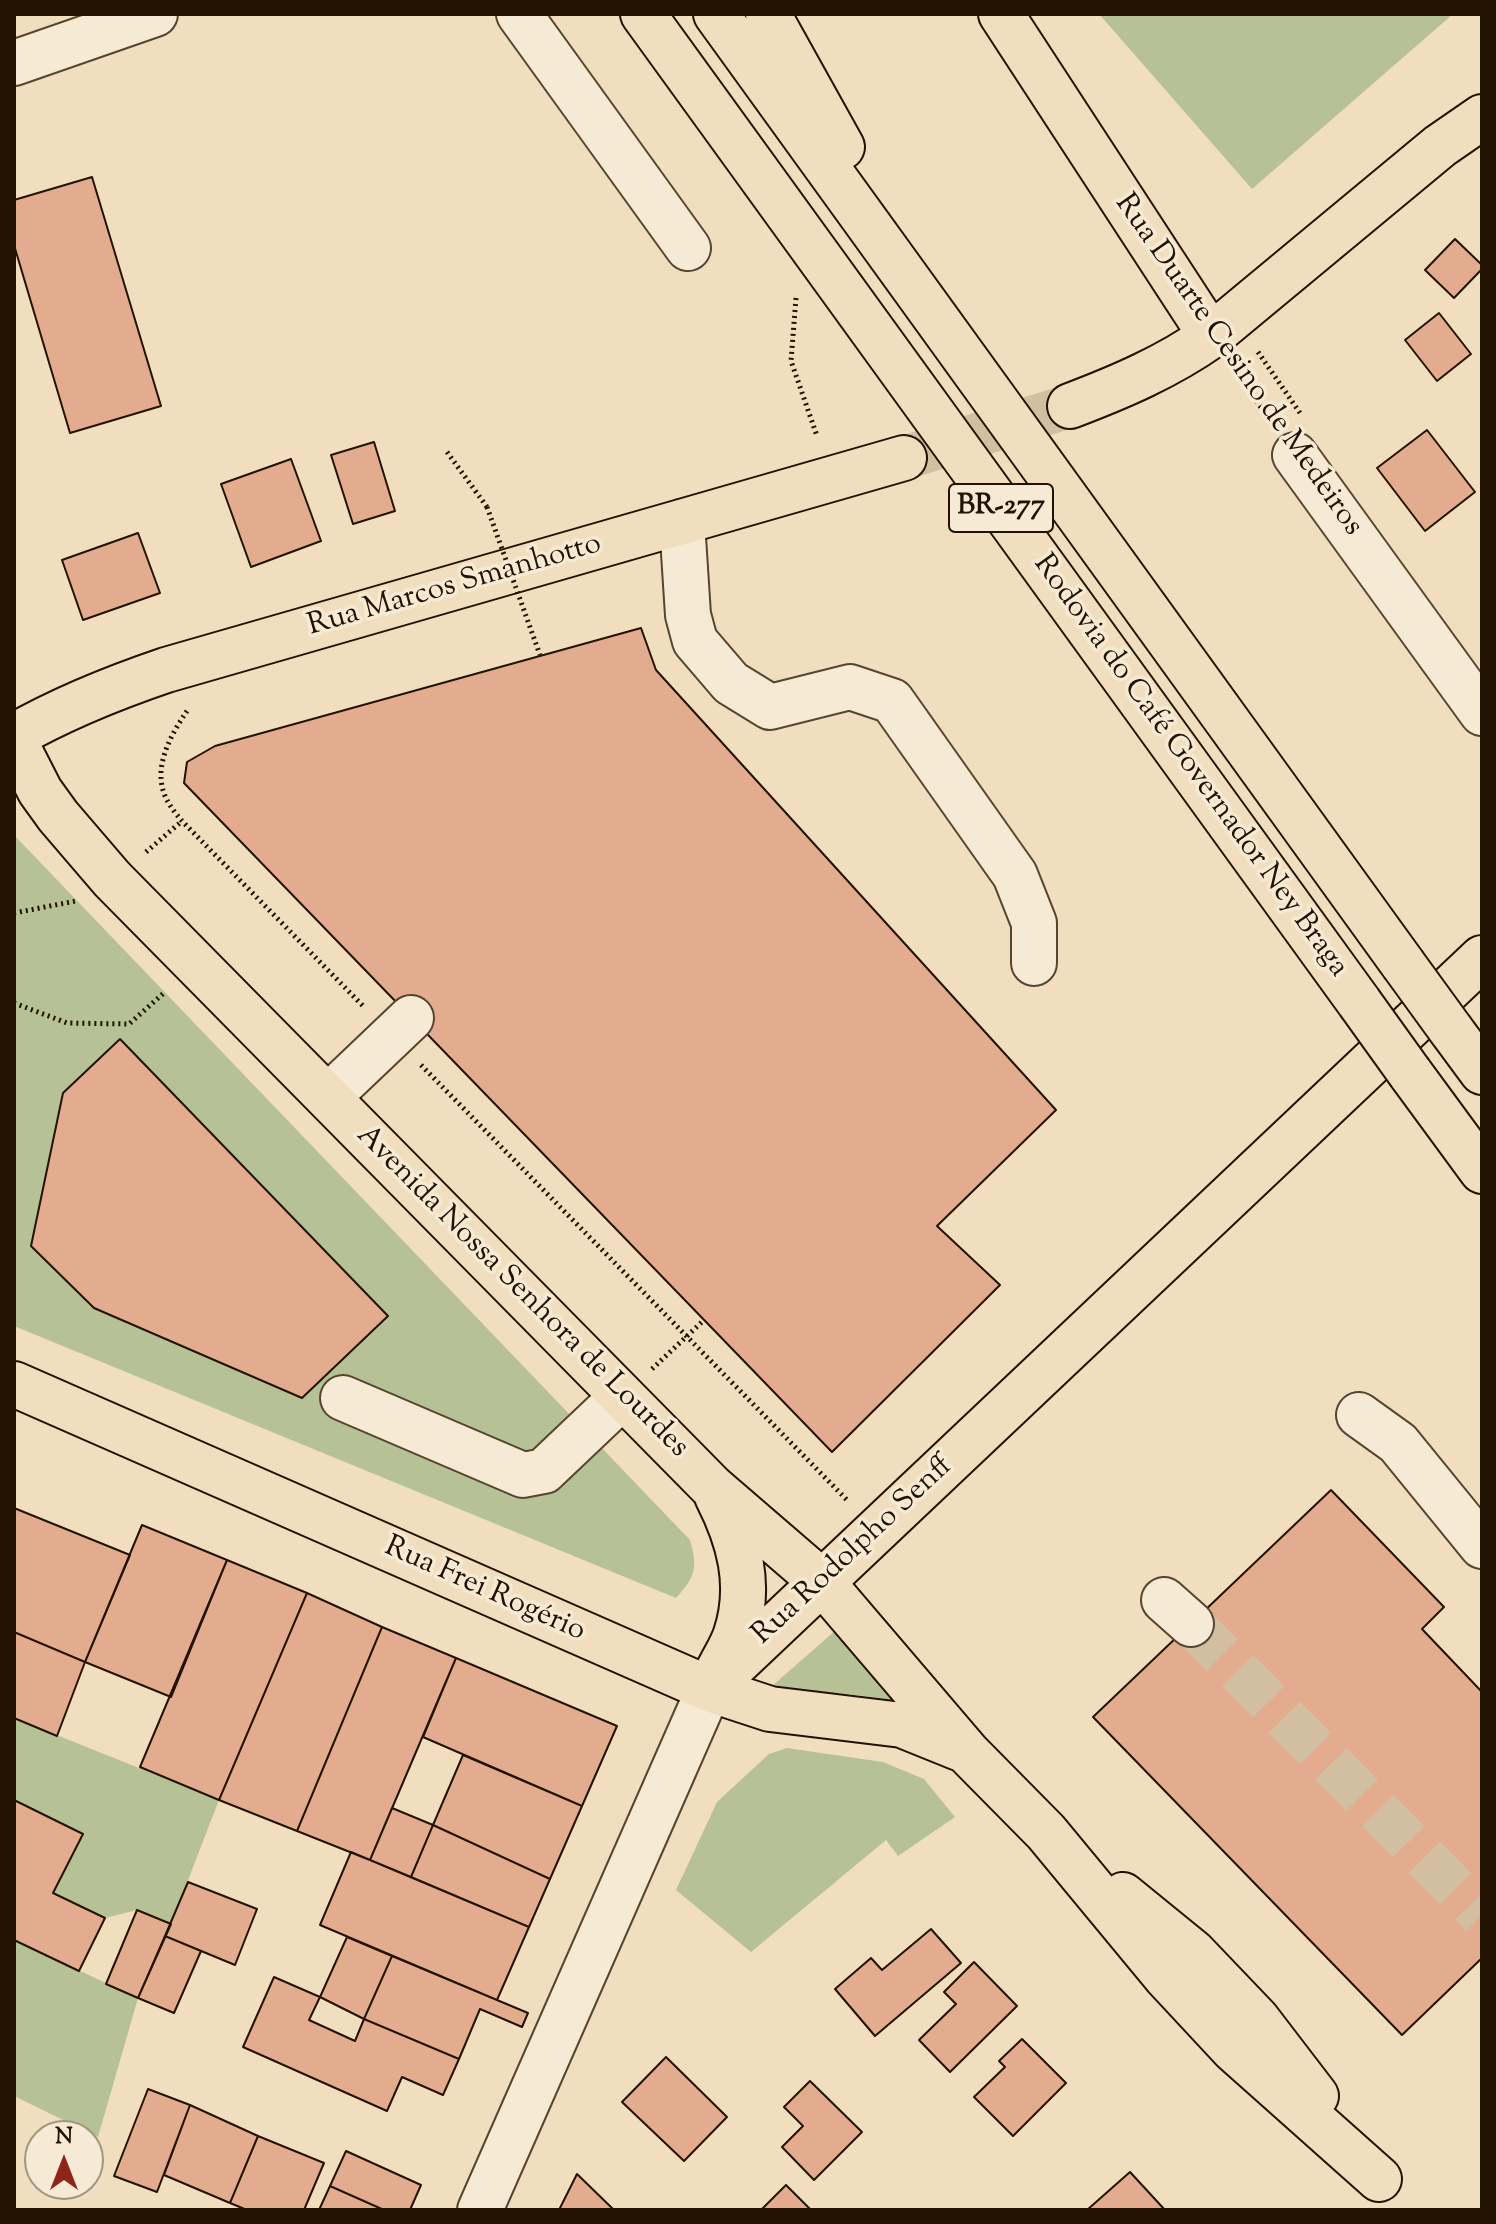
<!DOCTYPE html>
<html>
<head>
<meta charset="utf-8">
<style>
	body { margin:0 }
	#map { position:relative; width:1496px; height:2224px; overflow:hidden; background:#f1debf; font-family:"Sorts Mill Goudy",serif }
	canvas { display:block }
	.frame { position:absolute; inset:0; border:16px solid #221201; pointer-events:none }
	.north { position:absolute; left:24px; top:2120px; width:80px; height:80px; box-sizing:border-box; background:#f6ead5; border:2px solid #a19480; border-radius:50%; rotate:0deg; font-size:22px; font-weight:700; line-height:32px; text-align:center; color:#221201 }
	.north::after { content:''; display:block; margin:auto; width:28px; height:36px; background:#8f2418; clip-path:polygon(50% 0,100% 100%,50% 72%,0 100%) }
</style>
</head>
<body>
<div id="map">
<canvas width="1496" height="2224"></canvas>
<div class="frame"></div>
<div class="north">N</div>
</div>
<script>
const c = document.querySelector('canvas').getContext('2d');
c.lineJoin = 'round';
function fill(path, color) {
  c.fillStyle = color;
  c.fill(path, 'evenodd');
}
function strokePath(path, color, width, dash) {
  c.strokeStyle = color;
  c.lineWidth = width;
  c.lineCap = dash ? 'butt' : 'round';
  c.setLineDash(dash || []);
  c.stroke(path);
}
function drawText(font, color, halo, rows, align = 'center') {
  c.font = font + ' "Sorts Mill Goudy",serif';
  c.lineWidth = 7;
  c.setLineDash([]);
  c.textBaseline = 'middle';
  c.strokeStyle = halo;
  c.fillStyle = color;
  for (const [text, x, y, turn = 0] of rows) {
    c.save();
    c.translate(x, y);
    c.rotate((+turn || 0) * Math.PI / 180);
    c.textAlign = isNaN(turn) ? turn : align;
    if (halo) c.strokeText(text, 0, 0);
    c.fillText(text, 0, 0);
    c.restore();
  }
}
fill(new Path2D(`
	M1099,14H1453L1252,189Z
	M14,835L690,1540C698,1567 695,1578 676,1598L14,1326Z
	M844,1623L920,1709C864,1691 822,1692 764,1693Z
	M14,1718L219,1800L171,1924L137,1910L105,1918L53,1893L83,1834L14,1800Z
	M787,1748L883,1762L924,1779L955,1817L898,1856L886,1840L751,1952L676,1890L717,1802L769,1754Z
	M14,1940L138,1998L98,2137L14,2096Z`), '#b6c295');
const building = new Path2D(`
	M92,177L161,406L70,433L14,245V200Z
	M1455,239L1482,265V269L1454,298L1425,270Z
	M1439,313L1471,354L1437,381L1405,340Z
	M1427,430L1475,492L1425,531L1377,468Z
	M374,442L395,511L353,524L331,455Z
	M291,459L321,541L251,567L221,484Z
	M138,533L160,593L83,620L62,560Z
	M641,628L656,670L1056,1110L937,1226L1000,1285L832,1452L184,783L187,762L215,746Z
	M120,1039L388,1316L302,1398L94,1308L31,1246L63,1093Z
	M1331,1490L1444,1607L1422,1629L1482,1692V1958L1402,2035L1093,1717Z
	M14,1508L130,1555L85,1662L14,1632Z
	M142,1525L227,1560L171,1697L85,1662Z
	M227,1560L307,1593L219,1800L140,1767Z
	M307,1593L382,1627L297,1831L219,1800Z
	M382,1627L456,1658L370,1860L297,1831Z
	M14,1632L85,1662L57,1736L14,1718Z
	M456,1658L617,1726L582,1806L423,1737Z
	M463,1755L582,1806L550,1879L433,1825Z
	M14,1800L83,1834L53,1893L105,1918L79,1971L14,1940Z
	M392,1808L433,1825L411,1877L370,1860Z
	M433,1825L550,1879L529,1927L411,1877Z
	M351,1852L529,1927L497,2000L320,1925Z
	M188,1882L257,1909L235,1965L165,1936Z
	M137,1910L171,1924L138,1998L106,1984Z
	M931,1929L961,1963L875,2036L835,1989L871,1958L882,1970Z
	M165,1936L201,1951L174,2013L138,1998Z
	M347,1937L392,1956L364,2019L320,1997Z
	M392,1956L528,2013L522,2027L480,2009L459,2059L364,2019Z
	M974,1962L1017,2006L950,2072L919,2040L956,2004L944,1992Z
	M274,1977L320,1997L309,2020L355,2041L364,2019L459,2059L443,2095L402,2077L387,2111L243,2047Z
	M1022,2039L1066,2083L1013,2136L974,2097L1005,2067L999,2061Z
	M666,2057L727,2117L684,2161L622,2102Z
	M810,2081L862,2132L814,2180L782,2147L803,2126L784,2107Z
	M148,2089L190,2105L157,2192L114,2176Z
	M190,2105L258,2136L230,2203L164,2175Z
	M258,2136L324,2163L304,2210H247L230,2203Z
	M346,2151L421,2185L410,2210H384L330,2186Z
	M1130,2172L1165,2210H1087Z
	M577,2174L614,2210H559Z
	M786,2185L811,2210H761Z
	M330,2186L384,2210H319Z`);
fill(building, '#e4ac8f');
strokePath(building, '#221201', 2);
strokePath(new Path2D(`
	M1191,1624L1482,1915`), '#d2bfa2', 44, [44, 22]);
strokePath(new Path2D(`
	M904,458L1070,406`), '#d2bfa2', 44, [44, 22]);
const minor = new Path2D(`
	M519,14L688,248
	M14,63L155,14
	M1295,455L1482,713
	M682,522L688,615L695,641L731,683L770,707L850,687L892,701L1015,875L1034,923V963
	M328,1097L411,1018
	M343,1398L523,1475L544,1471L622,1397
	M1359,1415L1398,1443L1482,1546
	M1164,1600L1191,1624
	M480,2210L709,1689`);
const major = new Path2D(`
	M1001,14L1211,336
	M1070,406C1120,387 1167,367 1211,336L1440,146L1482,117
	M14,736C63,708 113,688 166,670L904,458
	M14,740L40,791L58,816L112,879L713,1488L822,1582L968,1753L1046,1832L1166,1977L1233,2049L1379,2179
	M14,1384L709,1689L770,1709L902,1725L959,1748
	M717,1673C723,1660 732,1647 736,1634C752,1585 739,1539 717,1496
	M709,1689L1482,958
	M1123,1895L1193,1952L1257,2019L1316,2096`);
const highway = new Path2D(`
	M643,14L1359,1002
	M716,14L1403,964
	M768,14L842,147
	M1451,1030L1482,1072
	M1410,1073L1482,1171`);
strokePath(minor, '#564530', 48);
strokePath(major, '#221201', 48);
strokePath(highway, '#221201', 48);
strokePath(new Path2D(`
	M796,298L791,361L817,436
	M1258,352L1300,413
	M1236,371L1271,422
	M447,452L487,507
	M187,711C170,736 151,770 167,800C171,808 177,815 182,821L364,1007
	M146,852L182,821
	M14,913L76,901
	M14,1003L67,1023L129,1024L165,992
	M421,1065L848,1501
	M652,1369L704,1320`), '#221201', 5, [2, 4]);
strokePath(minor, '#f6ead5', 44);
strokePath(major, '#f1debf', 44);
strokePath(highway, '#f1debf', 44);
const highwayBridge = new Path2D(`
	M1403,964L1451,1030
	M1359,1002L1410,1073`);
strokePath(highwayBridge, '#221201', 48, []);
strokePath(new Path2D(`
	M487,507L540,655`), '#221201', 5, [2, 4]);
strokePath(highwayBridge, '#f1debf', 44);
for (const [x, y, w] of [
	[1001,508,104]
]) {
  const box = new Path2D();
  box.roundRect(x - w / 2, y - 24, w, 48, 6);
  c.fillStyle = '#f6ead5';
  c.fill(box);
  strokePath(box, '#221201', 2);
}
drawText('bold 28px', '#221201', null, [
	["BR-277",1001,508]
]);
drawText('30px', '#221201', '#f6ead5', [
	["Rua Duarte Cesino de Medeiros",1237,366,55],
	["Rua Marcos Smanhotto",455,587,-16],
	["Rodovia do Café Governador Ney Braga",1189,767,54],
	["Avenida Nossa Senhora de Lourdes",521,1293,45],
	["Rua Rodolpho Senff",854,1552,-43],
	["Rua Frei Rogério",484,1591,24]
]);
</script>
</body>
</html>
